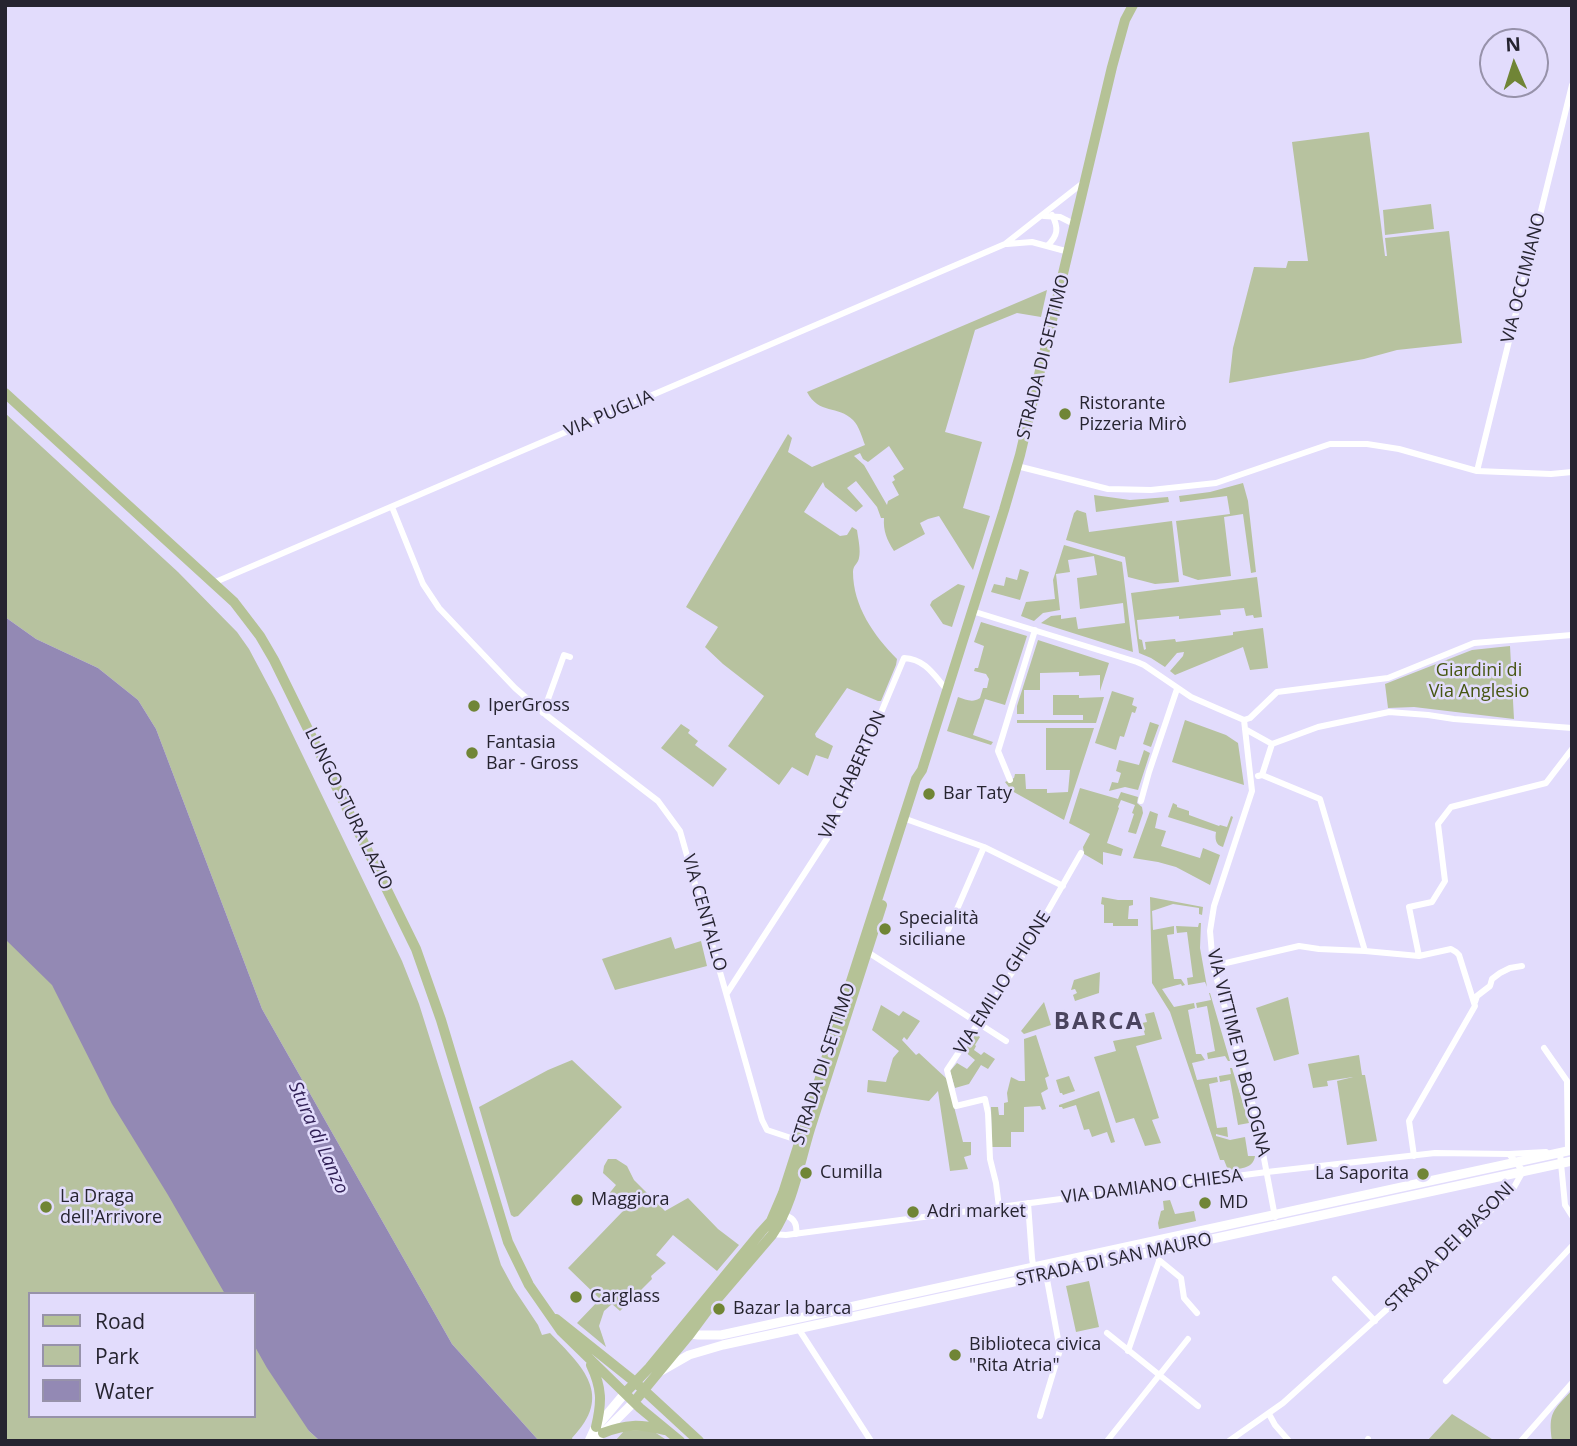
<!DOCTYPE html>
<html>
<head>
<meta charset="utf-8">
<style>
	body { margin:0 }
	#map { position:relative; width:1577px; height:1446px; overflow:hidden; background:#e2dcfc; font-family:"Open Sans",sans-serif }
	canvas { display:block }
	.frame { position:absolute; inset:0; border:7px solid #262430; pointer-events:none }
	.legend { position:absolute; left:28px; top:1292px; width:228px; height:126px; box-sizing:border-box; background:#e2dcfc; border:2px solid #9792aa; margin:0; padding:9px 12px; list-style:none; font-size:21px; color:#262430 }
	.legend li { display:flex; align-items:center; gap:14px; height:35px }
	.legend b { width:35px; border:2px solid #9792aa }
	.north { position:absolute; left:1479px; top:28px; width:70px; height:70px; box-sizing:border-box; background:#e2dcfc; border:2px solid #9792aa; border-radius:50%; rotate:357deg; font-size:19px; font-weight:700; line-height:28px; text-align:center; color:#262430 }
	.north::after { content:''; display:block; margin:auto; width:24px; height:32px; background:#708536; clip-path:polygon(50% 0,100% 100%,50% 72%,0 100%) }
</style>
</head>
<body>
<div id="map">
<canvas width="1577" height="1446"></canvas>
<div class="frame"></div>
<ul class="legend">
<li><b style="height:9px;background:#b5c296"></b>Road</li>
<li><b style="height:19px;background:#b7c29f"></b>Park</li>
<li><b style="height:19px;background:#9389b4"></b>Water</li>
</ul>
<div class="north">N</div>
</div>
<script>
const c = document.querySelector('canvas').getContext('2d');
c.lineJoin = 'round';
function fill(path, color) {
  c.fillStyle = color;
  c.fill(path, 'evenodd');
}
function strokePath(path, color, width, dash) {
  c.strokeStyle = color;
  c.lineWidth = width;
  c.lineCap = dash ? 'butt' : 'round';
  c.setLineDash(dash || []);
  c.stroke(path);
}
function drawText(font, color, halo, rows, align = 'center') {
  c.font = font + ' "Open Sans",sans-serif';
  c.lineWidth = 5;
  c.setLineDash([]);
  c.textBaseline = 'middle';
  c.strokeStyle = halo;
  c.fillStyle = color;
  for (const [text, x, y, turn = 0] of rows) {
    c.save();
    c.translate(x, y);
    c.rotate((+turn || 0) * Math.PI / 180);
    c.textAlign = isNaN(turn) ? turn : align;
    if (halo) c.strokeText(text, 0, 0);
    c.fillText(text, 0, 0);
    c.restore();
  }
}
fill(new Path2D(`
	M1369,132L1385,256H1387L1385,238L1449,231L1462,343L1397,350L1364,359L1229,383L1233,348L1254,267L1286,268L1288,261H1308L1292,142Z
	M1431,204L1434,229L1385,235L1383,210Z
	M1047,290L1041,317L1017,313L975,330L945,432L982,442L963,508L990,516L973,570L939,516L928,519L920,523L925,534L894,551C887,540 883,531 884,518H881L877,507L856,481L847,488L863,506L856,512L825,487L823,482L804,512L840,536L847,535L852,527L857,530C858,538 861,550 859,558C858,564 853,565 853,572C853,606 874,636 897,659L896,665L881,701H878L847,688L815,734L816,737L833,746L828,759L816,755L808,776L792,767L779,785L728,746L764,696L723,664L705,647L718,627L686,607L788,434L792,438L788,452L812,467L865,445C862,437 859,426 853,420C838,405 819,415 807,392ZM889,446L904,469L893,476L895,480L892,482L899,495L888,501L887,505L864,465L854,456L860,453L863,459L868,462Z
	M5,413L178,572L237,632L249,649L275,698L402,961L419,1004L501,1265L514,1289L538,1325L542,1335L550,1333C583,1367 614,1395 572,1438L573,1441H539L452,1344L262,1009L156,729L138,700L98,668L36,639L5,617Z
	M1243,483L1248,501L1256,572L1251,573L1243,514L1224,517L1231,576L1198,580L1183,575L1176,521L1230,514L1227,496L1180,502L1179,496L1210,492Z
	M1094,495L1130,500L1168,497L1169,502L1096,512Z
	M1077,510L1086,513L1089,532L1172,521L1179,582L1155,584L1128,577L1125,557L1066,540L1074,513Z
	M1064,545L1122,562L1133,652L1041,623L1051,616L1061,615V619L1076,617L1078,629L1125,623L1123,603L1080,609L1077,578L1097,575L1094,556L1068,560L1070,572L1056,574L1060,610L1043,613L1034,621L1021,616L1026,602L1055,599L1053,580Z
	M1020,569L1029,572L1020,600L991,592L994,584L1004,586L1006,577L1017,580Z
	M1257,577L1262,617L1254,618L1253,615L1246,616L1244,608L1220,610L1221,615L1179,619V616L1137,620L1139,639L1142,640L1144,650L1146,649L1145,642L1175,639L1176,642L1233,635V632L1263,628L1268,668L1250,670L1243,647L1175,675L1170,671L1183,656L1184,652L1177,653L1165,667L1151,658L1139,653L1131,593Z
	M958,584L965,586L952,627L943,624L930,605L932,601Z
	M981,622L1027,636L1005,705L985,699L973,735L993,742L991,745L947,731L958,697C966,700 973,703 980,698L983,688H987L989,679L986,674L974,671L975,668H978L984,646L974,642Z
	M1038,640L1109,663L1100,691V675L1079,676V672L1040,673V690H1024V714H1017V706Z
	M1510,646L1514,719L1414,707L1388,708L1385,684L1472,650Z
	M1112,691L1134,698L1132,705L1137,707L1135,713L1132,712L1124,737L1120,736L1116,750L1095,743Z
	M1053,695H1079V698L1104,697L1096,723H1017V720H1083V715H1053Z
	M1185,720L1226,735L1238,743L1244,785L1172,762Z
	M1150,722L1159,725L1151,747L1143,744Z
	M681,724L690,730L688,733L698,741L695,745L727,769L713,787L661,748Z
	M1046,728H1094L1064,820L1012,791L1005,782L1014,778L1015,774H1025L1026,789H1047V793L1068,792L1070,770H1046Z
	M1144,750L1150,753L1138,790L1125,787L1109,791L1112,782L1118,783L1121,773L1116,771L1119,760L1139,765Z
	M1080,788L1118,799L1121,792L1138,797L1137,803L1142,807L1143,813L1136,834L1128,832L1134,814L1132,813L1135,805L1121,800L1118,807L1119,808L1107,843L1123,849L1121,856L1103,852V865L1084,854L1083,847L1090,834L1069,823Z
	M1173,803L1177,805V807L1189,811V815L1219,826L1220,825L1227,827L1231,816L1233,817L1223,847C1215,845 1215,838 1216,832L1168,817Z
	M1150,811L1158,814L1155,828L1166,831L1161,846L1200,858L1203,848L1220,855L1210,885L1176,867L1158,862L1133,858Z
	M1102,897L1118,900H1133V905L1129,906L1128,919H1138V926H1113V923H1104V905L1101,904Z
	M1150,897L1203,907L1202,915L1199,914V908L1173,904L1152,911L1153,930L1174,926V934L1167,935L1174,979H1181L1185,985L1182,986L1181,984L1162,989L1174,1007L1194,1003L1195,1008L1188,1010L1196,1054H1201L1205,1060L1192,1063L1197,1080L1217,1077L1218,1082L1209,1084L1217,1128L1227,1127L1228,1137L1216,1134V1136L1230,1140L1245,1137L1248,1156H1255C1253,1170 1239,1168 1228,1170L1224,1160H1220L1170,1012L1152,983Z
	M5,916L185,1030L309,1431L320,1441H5ZM30,1294H254V1416H30Z
	M1199,923H1201L1200,948L1207,987L1205,982L1188,985L1187,978L1193,977L1187,932L1177,933L1176,926L1198,927Z
	M671,937L675,949L701,941L707,966L615,990L602,959Z
	M1100,972L1099,993L1075,1001L1073,995L1077,993L1075,989L1071,990L1074,980Z
	M1209,993H1210L1230,1061H1228L1225,1056L1208,1059L1207,1053L1215,1051L1207,1006L1197,1008L1196,1003L1211,1000Z
	M1288,997L1299,1054L1274,1061L1256,1008Z
	M1044,1002L1051,1025L1024,1034L1021,1031Z
	M881,1005L899,1016L903,1011L920,1021L907,1040L904,1037L902,1040L916,1055L919,1053L947,1079L963,1142H971V1155L964,1157L968,1169L950,1171L938,1091L929,1101L867,1092L868,1080L886,1082L893,1058L899,1051L872,1030Z
	M1154,1012L1162,1039L1136,1046L1159,1118L1152,1120L1161,1143L1145,1146L1134,1118L1116,1123L1094,1057L1116,1051L1113,1041L1145,1035L1142,1023L1147,1022L1145,1014Z
	M976,1034L980,1037L975,1045L976,1046L974,1050L981,1055L984,1052L995,1059L988,1069L981,1065L969,1084L955,1088L950,1071L957,1063L967,1069L975,1060L964,1051Z
	M1036,1035L1049,1076L1045,1078L1048,1089L1041,1093L1046,1109L1042,1110L1040,1106L1024,1107V1132H1011V1147H992L991,1107H998L999,1115H1004V1103L1008,1102L1007,1093L1011,1077L1019,1081H1025L1024,1039Z
	M1359,1055L1362,1075H1365L1377,1141L1347,1145L1337,1081L1353,1077L1327,1081L1328,1086L1313,1088L1308,1064Z
	M572,1060L622,1107L518,1216L514,1217L511,1215L479,1107L548,1070Z
	M1230,1068H1232L1249,1123L1238,1125L1230,1080L1220,1082L1219,1076L1231,1074Z
	M1069,1076L1075,1091L1063,1095L1062,1093H1060L1056,1080Z
	M1099,1091L1115,1142L1111,1143L1107,1132L1092,1137L1089,1129L1084,1130L1076,1105L1063,1109L1062,1107H1059V1105Z
	M608,1159H616L627,1166L634,1180L665,1211L688,1198L718,1229L739,1245L717,1271L673,1235L656,1255L666,1263L651,1276L652,1279L620,1311L612,1304L604,1311L599,1326L606,1347L577,1323L600,1299L568,1268L624,1210L608,1195L616,1185L603,1173L604,1166Z
	M1170,1200L1175,1214L1194,1211L1196,1221L1159,1229L1158,1223L1161,1211L1164,1210L1163,1201Z
	M1089,1281L1099,1327L1076,1332L1066,1286Z
	M1572,1390V1441H1552C1548,1412 1553,1411 1572,1390Z
	M1452,1414L1495,1441H1427Z
	M625,1430L653,1431L668,1441H615Z`), '#b7c29f');
fill(new Path2D(`
	M5,617L36,639L98,668L138,700L156,729L262,1009L452,1344L539,1441H320L309,1431L267,1368L254,1345V1294H225L168,1195L112,1104L52,985L5,939Z`), '#9389b4');
strokePath(new Path2D(`
	M1044,216L1060,217L1076,225
	M1007,244L1032,242L1069,252
	M1047,246C1058,236 1059,228 1052,215
	M1017,466L1108,489L1151,490L1216,483L1330,444H1367L1399,449L1477,471L1551,474L1572,472
	M1477,471L1572,85
	M392,507L423,584L439,608L515,688L546,715L658,801L680,831L762,1120L767,1130L800,1141
	M213,583L1005,244L1084,182
	M972,611L1137,662L1144,665L1191,697L1244,720
	M543,713L564,655L570,657
	M1244,720L1252,791L1214,906L1210,931L1213,966L1256,1116L1275,1217
	M1244,720L1250,718L1277,692L1388,678L1474,643L1572,635
	M1245,729L1272,744
	M1262,775L1272,744L1318,727L1389,712L1428,715L1454,719L1572,728
	M1258,776L1262,775L1320,799L1365,951
	M1010,780L998,751L1035,630
	M1141,801L1149,772L1177,689
	M903,818L984,847L1063,886
	M948,930L984,847
	M866,951L1006,1041
	M1419,956L1409,907L1432,902L1445,881L1438,824L1451,807L1546,783L1572,749
	M1213,966L1299,946L1319,949L1365,951L1419,956L1451,949L1456,952L1459,955L1475,1006L1409,1121L1414,1156
	M727,993L830,834L904,658C925,659 934,675 947,690
	M1475,1002L1477,996L1490,986L1492,979L1500,973L1510,968L1522,966
	M1544,1048L1567,1081L1568,1151
	M1557,1153H1560L1565,1205L1572,1216
	M1509,1154L1546,1152
	M1028,1203L1032,1258L1035,1277
	M999,1207L996,1183L990,1159L988,1113L985,1099L956,1106L947,1070L1017,965L1081,853
	M780,1214C792,1216 798,1222 796,1234
	M770,1234L786,1235L1267,1172L1435,1153L1509,1154L1523,1171L1513,1189L1415,1284L1283,1403L1229,1441
	M1159,1260L1181,1278L1184,1298L1197,1313
	M1335,1279L1375,1321
	M798,1328L871,1441
	M1107,1333L1198,1406
	M1128,1351L1159,1261
	M1446,1381L1572,1246
	M1269,1414L1275,1425L1289,1441
	M1040,1416L1060,1350L1046,1274
	M1107,1441L1188,1339
	M1367,1441L1368,1439
	M1521,1441L1572,1383`), '#fff', 6);
strokePath(new Path2D(`
	M683,1333L698,1335H721L1572,1150
	M661,1371L689,1355L723,1345L1572,1161
	M589,1441L594,1430L625,1393
	M591,1441L603,1433L634,1402`), '#fff', 9);
strokePath(new Path2D(`
	M5,393L234,602L260,636L274,660L416,949L441,1020L508,1242L529,1285L561,1331L640,1408L680,1441
	M556,1319L635,1382L699,1441
	M591,1365C602,1388 602,1402 596,1427
	M625,1393L649,1368L761,1232L771,1221L783,1193L916,779L922,770L1004,510L1020,455L1112,67L1125,20L1133,5
	M634,1402L690,1334L707,1311L772,1235C793,1204 799,1165 810,1129C834,1055 858,980 882,905
	M603,1433C626,1424 640,1424 664,1430`), '#b5c296', 10);
for (const [x, y, r, color] of [
	[1065,414,7,"#708536"],
	[474,706,7,"#708536"],
	[472,753,7,"#708536"],
	[929,794,7,"#708536"],
	[885,929,7,"#708536"],
	[806,1173,7,"#708536"],
	[1423,1174,7,"#708536"],
	[577,1200,7,"#708536"],
	[1205,1203,7,"#708536"],
	[46,1207,7,"#708536"],
	[913,1212,7,"#708536"],
	[576,1297,7,"#708536"],
	[719,1309,7,"#708536"],
	[955,1355,7,"#708536"]
]) {
  const dot = new Path2D();
  dot.arc(x, y, r, 0, 2 * Math.PI);
  c.fillStyle = color;
  c.fill(dot);
  strokePath(dot, '#e2dcfc', 2.5);
}
drawText('18px', '#262430', '#e2dcfc', [
	["VIA OCCIMIANO",1524,278,-76],
	["STRADA DI SETTIMO",1044,357,-76],
	["VIA PUGLIA",609,414,-23],
	["VIA CHABERTON",853,775,-66],
	["LUNGO STURA LAZIO",348,809,64],
	["VIA CENTALLO",704,913,74],
	["VIA EMILIO GHIONE",1003,983,-58],
	["VIA VITTIME DI BOLOGNA",1238,1053,76],
	["STRADA DI SETTIMO",824,1064,-72],
	["VIA DAMIANO CHIESA",1152,1187,-7],
	["STRADA DEI BIASONI",1450,1247,-45],
	["STRADA DI SAN MAURO",1114,1260,-12]
]);
drawText('18px', '#262430', '#e2dcfc', [
	["Ristorante",1079,404],
	["Pizzeria Mirò",1079,425],
	["IperGross",488,706],
	["Fantasia",486,743],
	["Bar - Gross",486,764],
	["Bar Taty",943,794],
	["Specialità",899,919],
	["siciliane",899,940],
	["Cumilla",820,1173],
	["La Saporita",1409,1174,"right"],
	["La Draga",60,1197],
	["dell'Arrivore",60,1218],
	["Maggiora",591,1200],
	["MD",1219,1203],
	["Adri market",927,1212],
	["Carglass",590,1297],
	["Bazar la barca",733,1309],
	["Biblioteca civica",969,1345],
	["\"Rita Atria\"",969,1366]
], 'left');
drawText('18px', '#465612', '#e2dcfc', [
	["Giardini di",1479,671],
	["Via Anglesio",1479,692]
]);
drawText('italic 19px', '#301f55', '#e2dcfc', [
	["Stura di Lanzo",318,1138,66]
]);
c.letterSpacing = '2px';
drawText('bold 24px', '#4a445e', '#e2dcfc', [
	["BARCA",1099,1022]
]);
c.letterSpacing = '0px';
</script>
</body>
</html>
